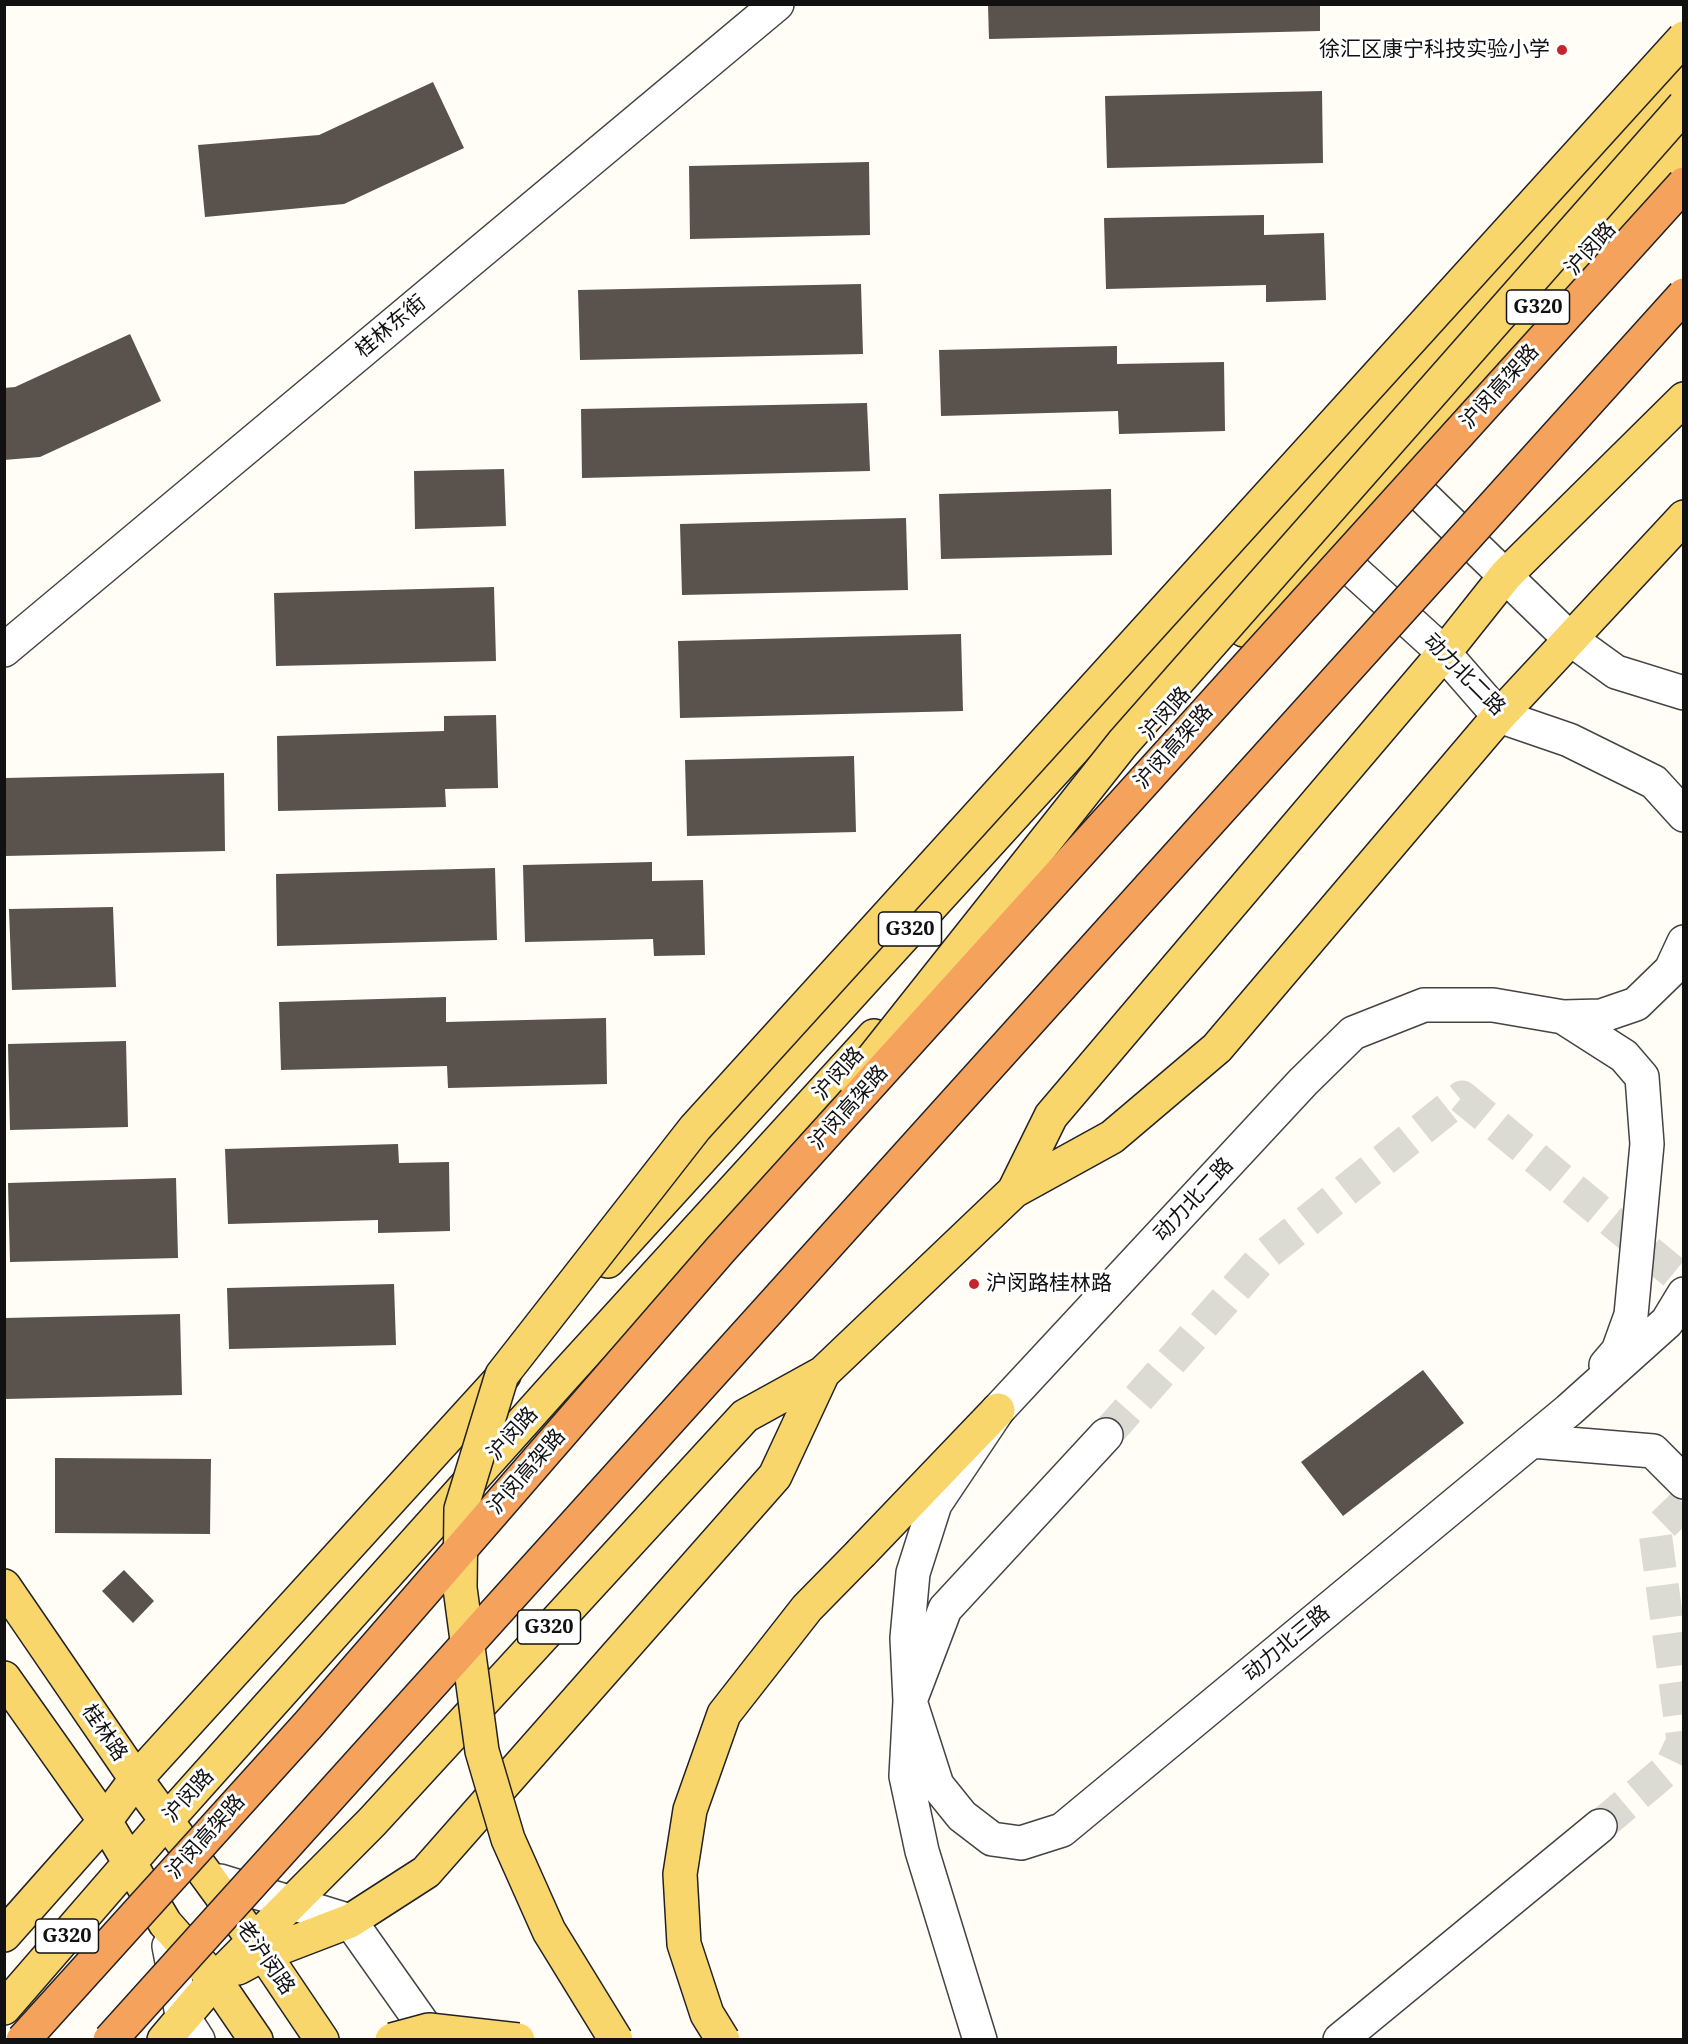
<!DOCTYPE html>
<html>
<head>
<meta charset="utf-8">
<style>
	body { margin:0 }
	#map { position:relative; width:1688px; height:2044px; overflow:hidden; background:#fffdf5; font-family:"Noto Serif",serif }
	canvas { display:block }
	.frame { position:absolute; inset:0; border:6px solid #111; pointer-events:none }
</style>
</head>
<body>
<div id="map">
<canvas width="1688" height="2044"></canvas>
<div class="frame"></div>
</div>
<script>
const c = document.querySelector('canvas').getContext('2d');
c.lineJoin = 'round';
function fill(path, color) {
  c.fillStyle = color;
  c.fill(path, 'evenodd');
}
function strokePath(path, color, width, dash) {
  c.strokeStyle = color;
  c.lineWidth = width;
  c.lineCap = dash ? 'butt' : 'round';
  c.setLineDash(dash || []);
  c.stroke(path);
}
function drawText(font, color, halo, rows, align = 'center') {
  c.font = font + ' "Noto Serif","Noto Sans SC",serif';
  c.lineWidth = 6;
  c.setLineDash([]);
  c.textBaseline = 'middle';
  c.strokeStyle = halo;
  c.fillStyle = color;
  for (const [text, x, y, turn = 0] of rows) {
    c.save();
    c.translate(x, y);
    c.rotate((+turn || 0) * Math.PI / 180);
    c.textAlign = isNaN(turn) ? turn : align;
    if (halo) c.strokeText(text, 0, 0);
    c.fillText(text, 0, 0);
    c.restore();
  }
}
fill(new Path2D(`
	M988,5H1320V31L989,39Z
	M433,82L464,148L344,204L205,217L198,145L319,135Z
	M1322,91L1323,163L1107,168L1105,96Z
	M869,162L870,235L690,239L689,166Z
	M1264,215V235L1324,233L1326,300L1266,302V285L1106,289L1104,218Z
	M861,284L863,354L580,360L578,290Z
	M130,334L161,401L40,457L4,460V388L15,387Z
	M1117,346V364L1224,362L1225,431L1119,434L1118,411L941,416L939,350Z
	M867,403L870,471L582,478L581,409Z
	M504,469L506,526L415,529L414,471Z
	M1111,489L1112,555L941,559L939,494Z
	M906,518L908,590L682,595L680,524Z
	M494,587L496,661L276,666L274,593Z
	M961,634L963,711L680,718L678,641Z
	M496,715L498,788L445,789L446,807L278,811L277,736L444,731V716Z
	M854,756L856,832L687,836L685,760Z
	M224,773L225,851L5,856V778Z
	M652,862V881L703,880L705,955L654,956L653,939L525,942L523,865Z
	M495,868L497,940L277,946L276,874Z
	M113,907L116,987L12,990L9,909Z
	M446,997V1022L606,1018L607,1084L448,1088L447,1066L281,1070L279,1002Z
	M126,1041L128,1127L10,1130L8,1044Z
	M398,1144L399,1163L449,1162L450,1231L378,1233V1220L228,1224L225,1149Z
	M176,1178L178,1258L10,1262L8,1183Z
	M394,1284L396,1345L229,1349L227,1288Z
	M180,1314L182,1395L5,1399V1318Z
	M1423,1370L1464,1423L1343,1516L1301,1462Z
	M55,1458L211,1459L210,1534L55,1533Z
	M124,1570L154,1601L133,1623L102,1591Z`), '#5a524d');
strokePath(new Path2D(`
	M1106,1435L1265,1255L1462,1097L1684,1281
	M1600,1826L1671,1766L1683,1741L1655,1532L1684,1504`), '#dbdad3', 33, [33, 16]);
const minor = new Path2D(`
	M1393,467L1569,638L1616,672L1684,693
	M1323,543L1444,653L1499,716L1569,740L1654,782L1684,815
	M4,650L777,4
	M1684,942L1671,970L1636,1004L1601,1016L1563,1017L1493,1005H1424L1353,1033L1303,1082L998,1410L935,1504L913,1573L907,1638L910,1701L937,1785L962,1816L992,1839L1021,1843L1062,1830L1569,1410L1667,1322L1684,1294
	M1563,1017L1624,1056L1642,1077L1647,1144L1631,1315L1618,1351L1606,1365
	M1532,1441L1653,1451L1684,1482
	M220,1881L350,1921L434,2040
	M169,1946L182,2015L198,2040
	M980,2040L922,1851L906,1776L910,1701L945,1609L1106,1435
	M1340,2040L1600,1826`);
const major = new Path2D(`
	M1244,630L1684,148
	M1014,1191L1051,1116L1444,653L1506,575L1684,399
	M608,1261L1684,79
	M861,1553L998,1410
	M4,1586L136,1779L264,1954L322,2040
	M4,1678L105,1821L165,1923L215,1980L256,2040
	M4,1935L105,1821L136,1779L504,1375
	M238,1968L264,1954L350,1921L426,1872L775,1476L823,1373
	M4,2008L166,1821L566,1374L874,1036
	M164,2040L215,1980L372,1822L745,1416L823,1373L1014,1191L1112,1137L1217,1048L1499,716L1684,517`);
strokePath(minor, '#444', 36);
strokePath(major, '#222', 36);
strokePath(minor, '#fff', 33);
strokePath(major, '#f9d66b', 33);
const majorBridge = new Path2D(`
	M855,1081L1123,743L1684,106
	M392,2040L429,2030L518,2040
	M616,2040L549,1931L508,1839L482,1751L460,1588L461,1509L502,1375L695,1128L1684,38
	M723,2040L707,2014L684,1944L680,1874L690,1810L724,1714L807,1608L861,1553`);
const highwayBridge = new Path2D(`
	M23,2040L308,1725L721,1249L1684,184
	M110,2040L1684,295`);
strokePath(majorBridge, '#222', 36, []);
strokePath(highwayBridge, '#222', 36, []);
strokePath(majorBridge, '#f9d66b', 33);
strokePath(highwayBridge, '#f5a25d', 33);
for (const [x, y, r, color] of [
	[1562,50,6,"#c4262e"],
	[974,1284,6,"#c4262e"]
]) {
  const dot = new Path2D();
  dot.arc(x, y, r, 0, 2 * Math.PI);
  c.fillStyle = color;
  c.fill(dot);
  strokePath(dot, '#fff', 2);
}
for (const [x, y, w] of [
	[1538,307,63],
	[910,929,63],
	[549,1627,63],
	[67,1936,63]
]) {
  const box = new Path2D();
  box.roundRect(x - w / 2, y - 17, w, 34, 4.5);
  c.fillStyle = '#fff';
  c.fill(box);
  strokePath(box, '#111', 1.5);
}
drawText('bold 20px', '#111', null, [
	["G320",1538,307],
	["G320",910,929],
	["G320",549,1627],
	["G320",67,1936]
]);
drawText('21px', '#111', '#fff', [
	["徐汇区康宁科技实验小学",1550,50],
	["沪闵路桂林路",986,1284,"left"]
], 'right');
drawText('21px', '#111', '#fff', [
	["沪闵路",1591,249,-48],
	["桂林东街",391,327,-40],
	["沪闵高架路",1500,387,-48],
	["动力北二路",1464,675,45],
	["沪闵路",1166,714,-48],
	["沪闵高架路",1174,747,-48],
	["沪闵路",839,1074,-48],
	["沪闵高架路",849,1108,-48],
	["动力北二路",1194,1200,-47],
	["沪闵路",513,1434,-48],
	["沪闵高架路",527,1472,-49],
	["动力北三路",1287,1644,-40],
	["桂林路",104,1733,56],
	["沪闵路",189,1796,-48],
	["沪闵高架路",206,1837,-48],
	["老沪闵路",265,1958,55]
]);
</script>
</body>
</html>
